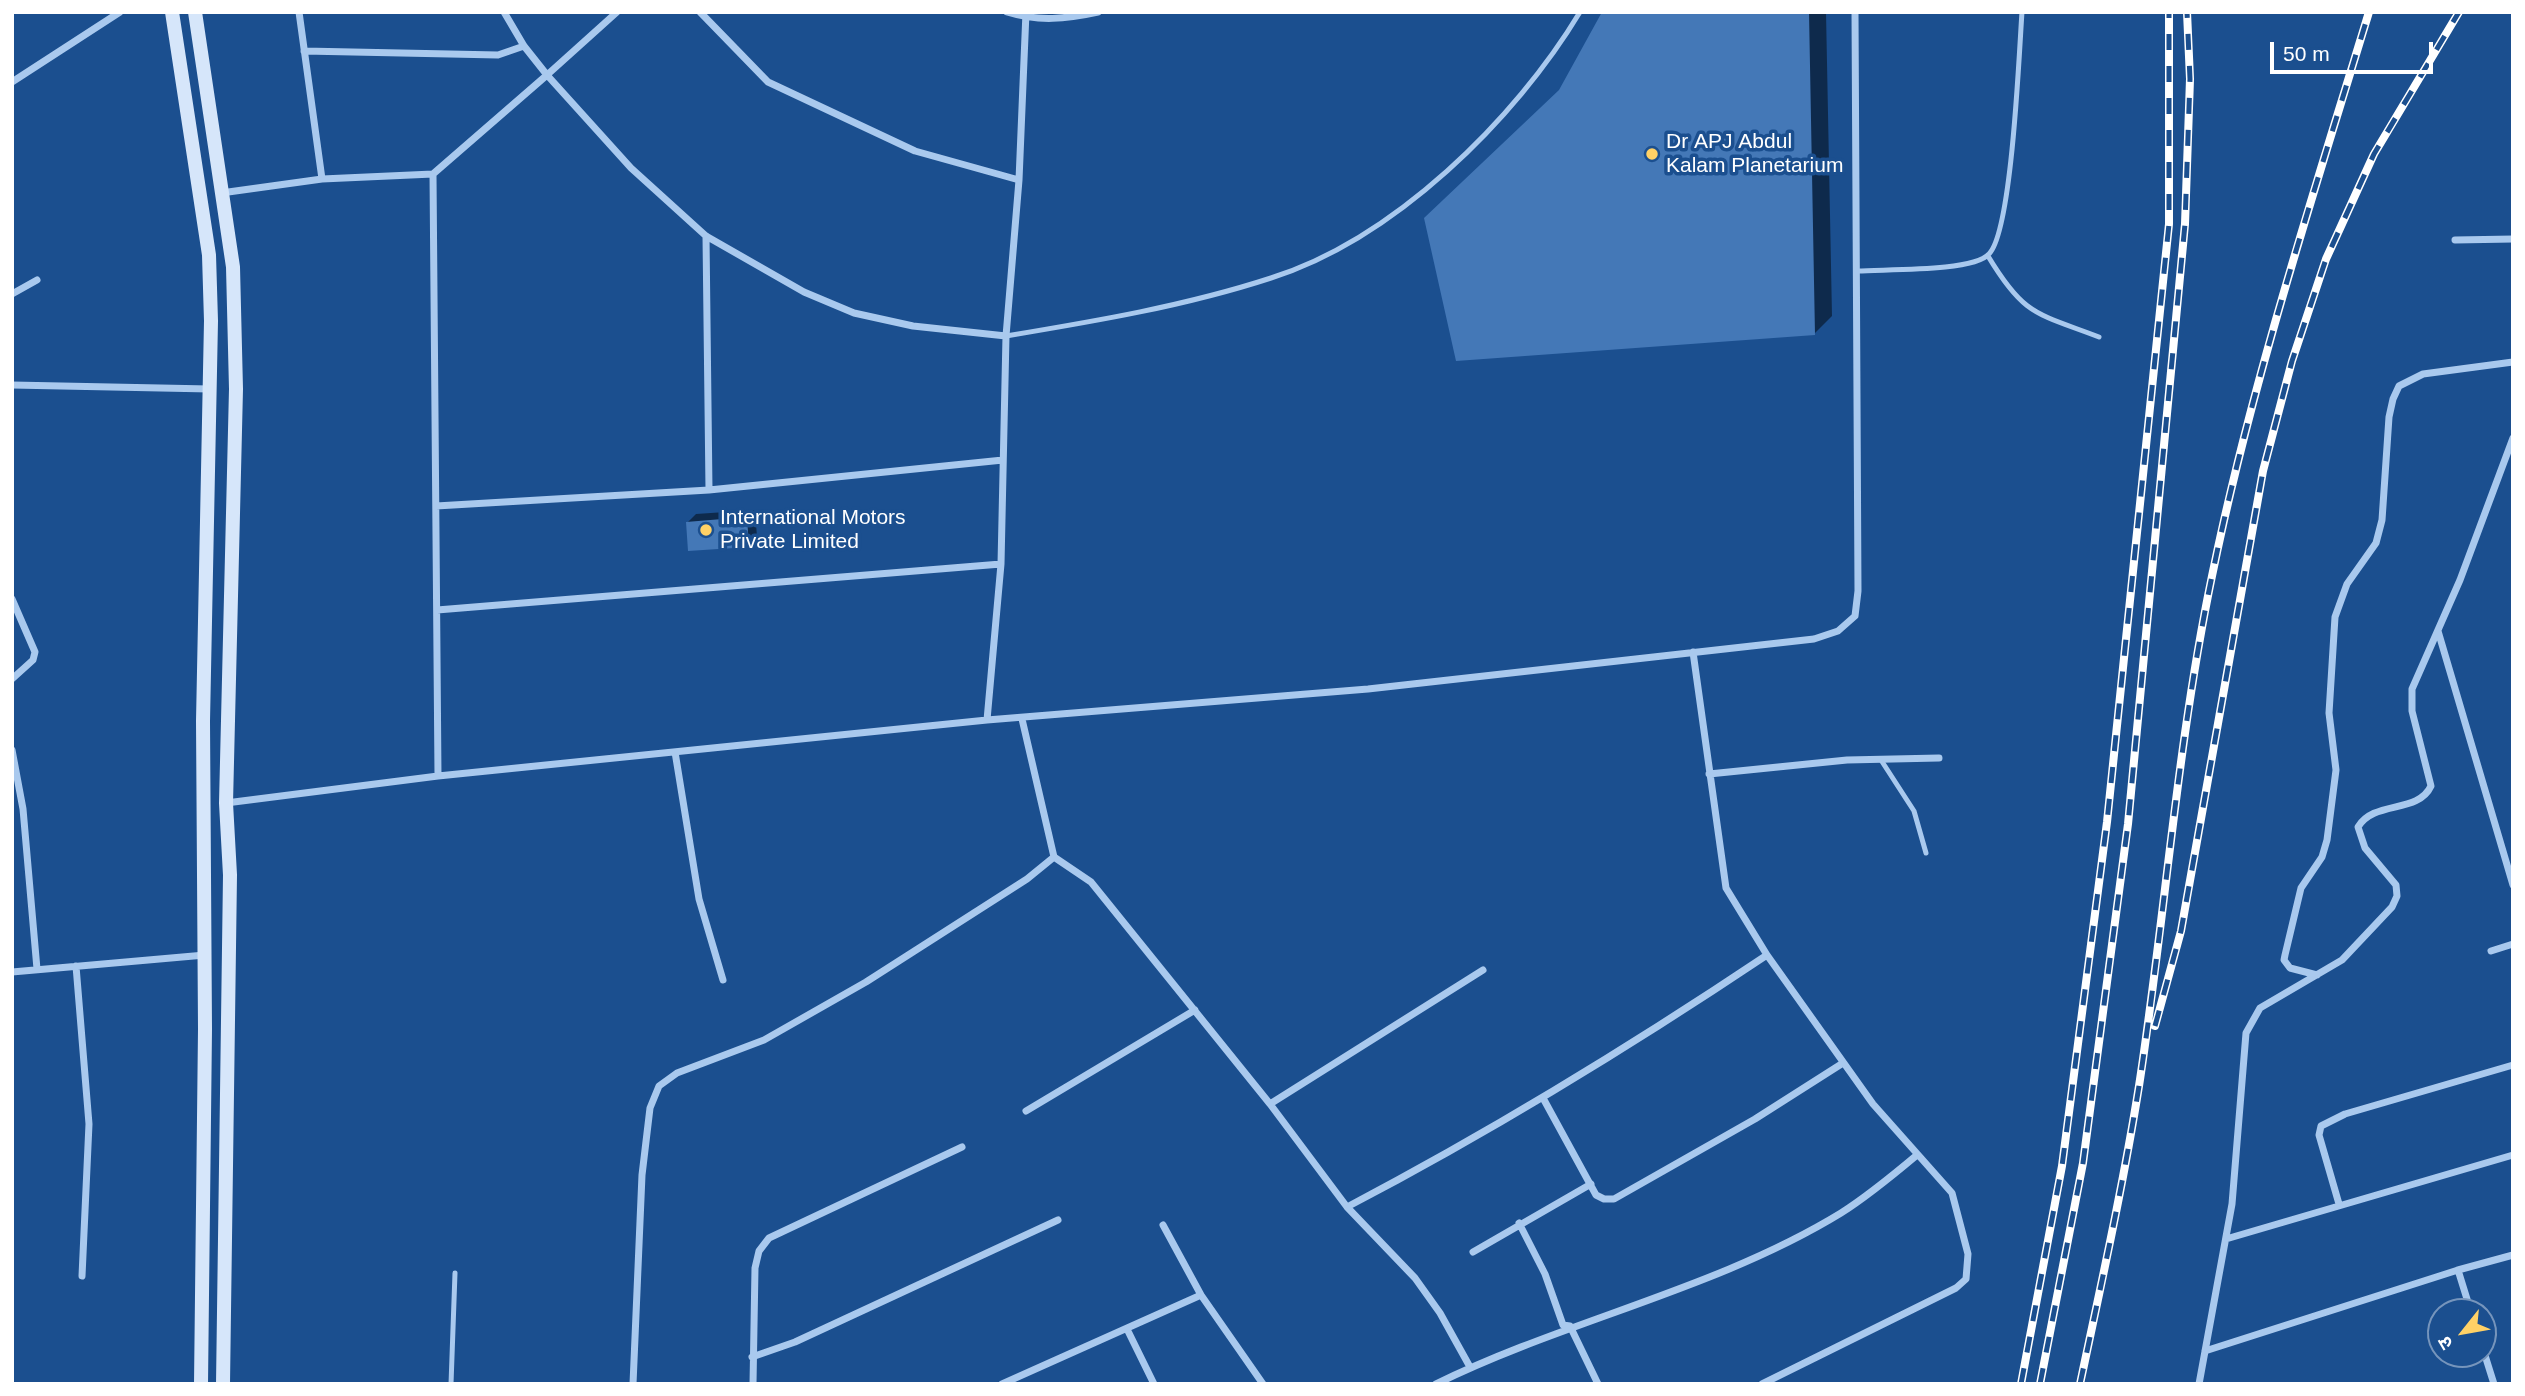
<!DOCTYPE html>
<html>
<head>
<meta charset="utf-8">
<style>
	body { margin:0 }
	#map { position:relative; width:2525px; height:1396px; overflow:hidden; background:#1b4f8f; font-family:Helvetica,"Noto Sans Devanagari",sans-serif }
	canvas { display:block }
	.frame { position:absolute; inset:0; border:14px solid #fff; pointer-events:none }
	.north { position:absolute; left:2427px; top:1298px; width:70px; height:70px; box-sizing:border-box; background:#1b4f8f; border:2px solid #7695bc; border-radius:50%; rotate:239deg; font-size:19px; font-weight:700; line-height:28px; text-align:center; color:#fff }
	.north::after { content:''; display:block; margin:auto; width:24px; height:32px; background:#ffd166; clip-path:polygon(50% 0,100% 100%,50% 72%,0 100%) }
	.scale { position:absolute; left:2270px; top:42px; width:163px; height:32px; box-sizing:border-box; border:4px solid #fff; border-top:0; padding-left:9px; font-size:21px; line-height:24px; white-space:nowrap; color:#fff; -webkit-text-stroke:5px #1b4f8f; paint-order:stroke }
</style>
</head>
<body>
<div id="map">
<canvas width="2525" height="1396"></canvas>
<div class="frame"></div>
<div class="north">उ</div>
<div class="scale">50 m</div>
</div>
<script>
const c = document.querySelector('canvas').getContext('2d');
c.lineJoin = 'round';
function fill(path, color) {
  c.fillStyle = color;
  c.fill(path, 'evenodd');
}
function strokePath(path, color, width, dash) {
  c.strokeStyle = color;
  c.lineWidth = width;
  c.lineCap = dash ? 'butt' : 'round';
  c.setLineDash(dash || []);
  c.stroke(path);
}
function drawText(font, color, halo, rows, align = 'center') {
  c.font = font + ' Helvetica,sans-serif';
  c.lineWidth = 7;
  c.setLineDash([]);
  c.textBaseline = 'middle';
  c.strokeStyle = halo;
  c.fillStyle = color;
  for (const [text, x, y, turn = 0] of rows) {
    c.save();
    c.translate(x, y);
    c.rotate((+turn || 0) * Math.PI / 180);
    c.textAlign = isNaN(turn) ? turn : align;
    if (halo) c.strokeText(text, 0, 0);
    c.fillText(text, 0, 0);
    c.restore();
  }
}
fill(new Path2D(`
	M1604,12H1826L1832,316L1815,333L1562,89Z
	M755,510L757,537L748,545L688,522L696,514Z`), '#0007');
fill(new Path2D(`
	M1602,12H1809L1815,335L1456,361L1424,218L1559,90Z
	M747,517L749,547L688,551L686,522Z`), '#4478b7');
strokePath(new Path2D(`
	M1988,256C2024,316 2036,313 2099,337
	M1858,271C1885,269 1973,272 1989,254C2012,231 2019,53 2022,12
	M1006,336C1096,321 1185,306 1271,278C1394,239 1515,120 1580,12
	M1881,760L1914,811L1926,853
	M451,1384L455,1273`), '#a9c9ee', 5);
strokePath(new Path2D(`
	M299,12L322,179
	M504,12L524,46L547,75L617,12
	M700,12L768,82L915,151L1019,180
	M1007,12C1039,22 1066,19 1098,12
	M304,51L498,55L524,46
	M12,82L120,12
	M433,174L547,75L631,168L706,236L804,292L854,313L913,326L1006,336
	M221,193L322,179L433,174L438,776L226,803
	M706,236L709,490
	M2455,240L2513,239
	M12,294L37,280
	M12,385L210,389
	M436,506L709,490L1003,460
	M12,599L35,652L33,660L12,679
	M437,610L1001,564
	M2438,631L2513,885
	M1693,652L1726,888L1767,955L1873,1104L1952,1193L1968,1254L1966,1279L1956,1288L1762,1384
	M987,720L1368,689L1814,639L1838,631L1855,616L1858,591L1855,12
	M12,750L23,809L37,969
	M675,752L699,899L723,980
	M1709,774L1847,760L1939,758
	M438,776L987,720L1001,564L1006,336L1019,180L1026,12
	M1054,857L1091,882L1270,1104L1347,1207L1415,1278L1440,1313L1470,1367
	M2491,951L2513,944
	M76,966L89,1124L82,1276
	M12,972L205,955
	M2317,975L2290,968L2284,960L2285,955L2301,888L2322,857L2327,840L2336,770L2329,713L2335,617L2347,584L2376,543L2382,520L2389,417L2393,399L2399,386L2423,374L2513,362
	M1543,1098L1596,1195L1604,1199H1614L1755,1119L1843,1063
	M1270,1104L1483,970
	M1026,1111L1195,1010
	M2339,1204L2319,1135L2321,1126L2345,1114L2513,1065
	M1347,1207C1492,1131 1631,1046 1767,955
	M1519,1223L1545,1274L1563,1325L1570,1326L1598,1384
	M1163,1225L1201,1295L1263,1384
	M2226,1239L2513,1155
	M1473,1252L1591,1184
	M2458,1270L2513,1255
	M1127,1329L1154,1384
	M2483,1349L2494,1384
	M2205,1351L2458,1270L2471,1312
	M752,1357L795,1342L1058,1220
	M633,1384L642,1175L650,1108L659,1086L677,1073L764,1040L866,982L1027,879L1054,857L1022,719
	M753,1384L755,1268L759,1251L769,1238L962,1147
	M1002,1384L1201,1295
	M1436,1384C1566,1320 1717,1289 1841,1213C1868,1196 1892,1176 1917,1155
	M2199,1384L2232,1204L2246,1033L2260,1008L2342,960L2392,907L2397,896L2396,885L2365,848L2358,827C2374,800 2418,814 2431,786L2412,711V689L2460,580L2513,438`), '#a9c9ee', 7);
strokePath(new Path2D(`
	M172,12L209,255L211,321L203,721L205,1029L201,1384
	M195,12L233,267L236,389L226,803L230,875L223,1384`), '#d6e6fa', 14);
const rail = new Path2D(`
	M2155,1026L2181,931L2263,471L2292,361L2326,259L2374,154L2459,12
	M2021,1384L2062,1166L2107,822L2169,224V12
	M2040,1384L2083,1163L2128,824L2185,224L2190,79L2187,12
	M2080,1384C2101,1285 2123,1186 2139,1086C2165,917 2177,744 2212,576C2251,385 2312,199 2369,12`);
strokePath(rail, '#fff', 8);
strokePath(rail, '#1b4f8f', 5, [16]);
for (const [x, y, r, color] of [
	[1652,154,7,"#ffd166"],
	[706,530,7,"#ffd166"]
]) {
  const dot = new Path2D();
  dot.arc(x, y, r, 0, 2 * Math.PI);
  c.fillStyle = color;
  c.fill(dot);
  strokePath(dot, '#1b4f8f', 2.5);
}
drawText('21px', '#fff', '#1b4f8f', [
	["Dr APJ Abdul",1666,142],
	["Kalam Planetarium",1666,166],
	["International Motors",720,518],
	["Private Limited",720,542]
], 'left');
</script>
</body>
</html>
